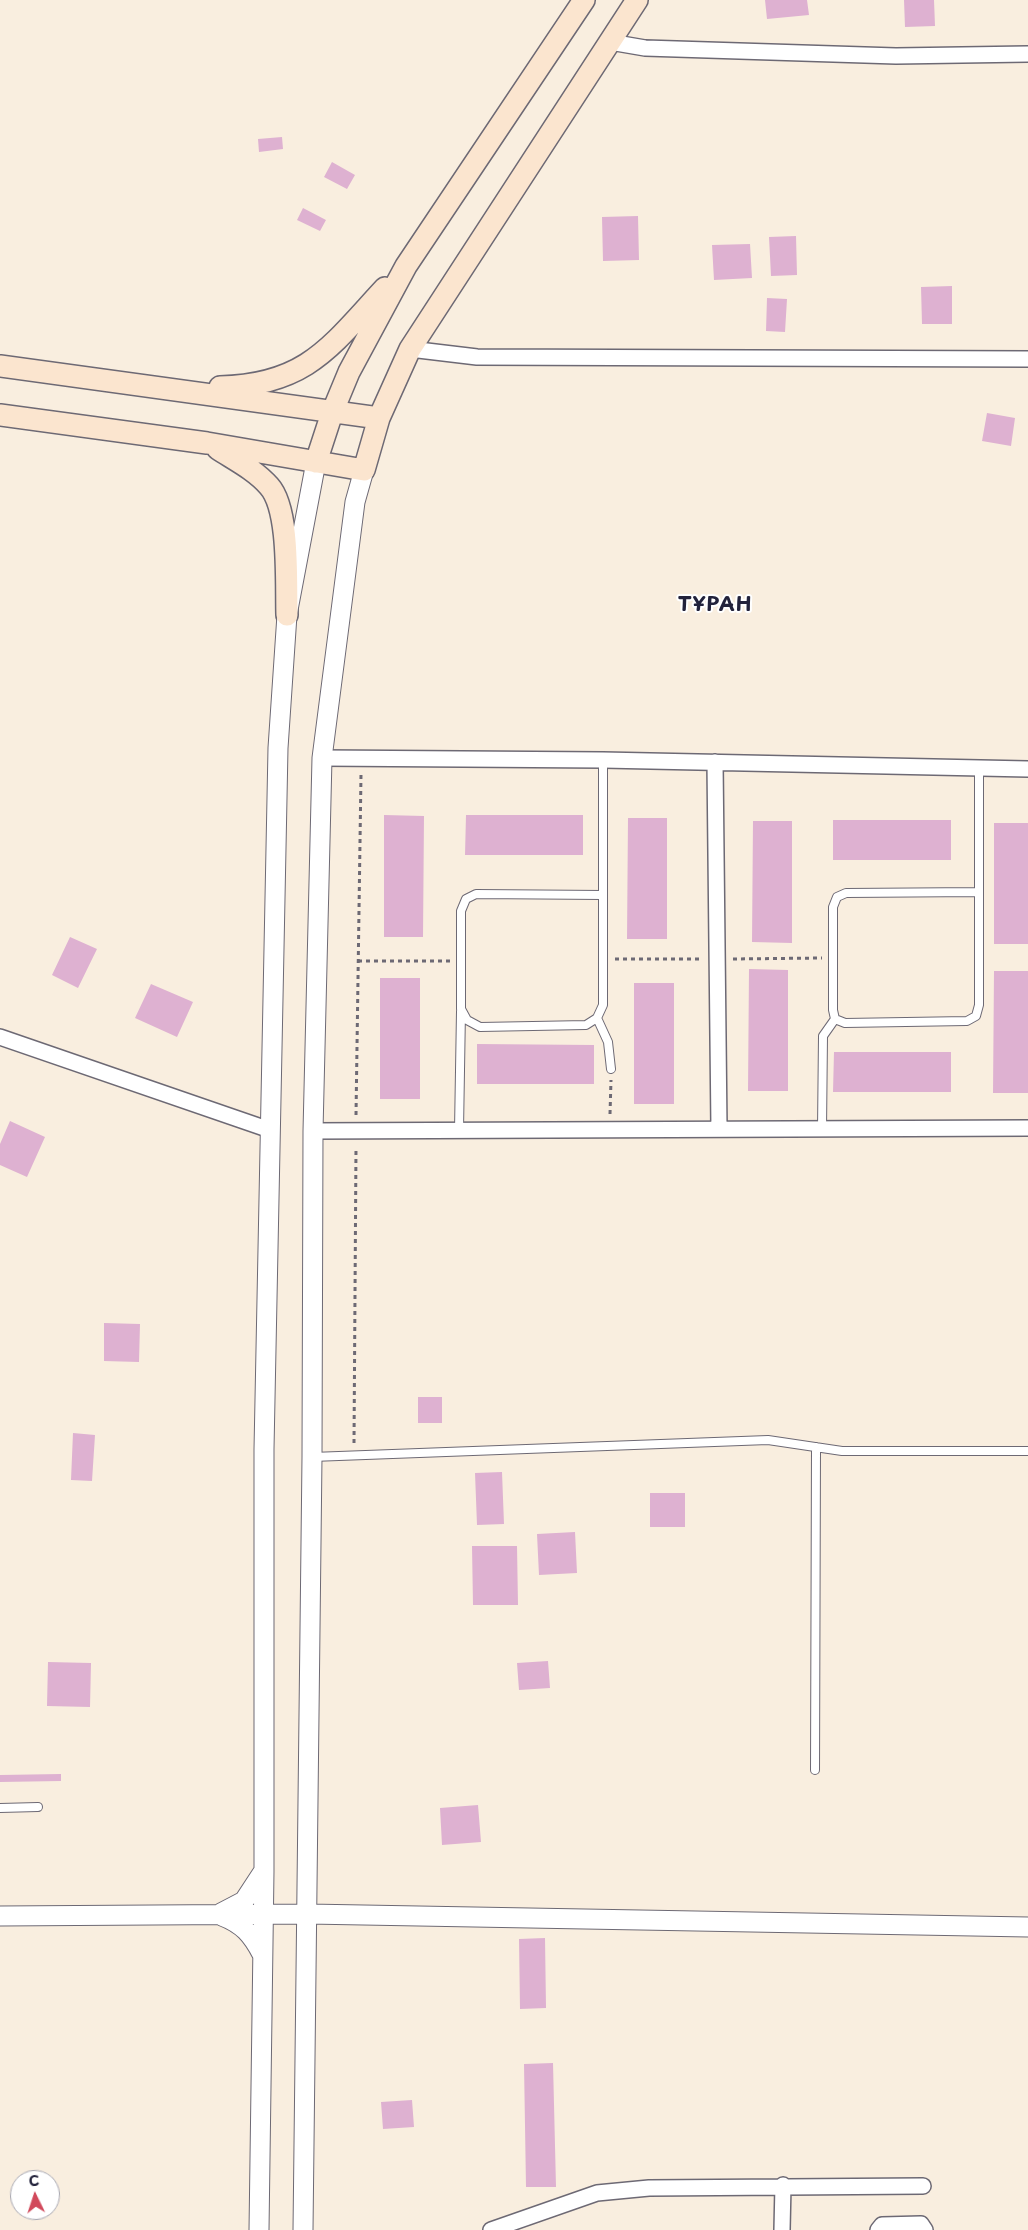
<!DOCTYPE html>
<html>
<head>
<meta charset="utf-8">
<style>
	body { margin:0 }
	#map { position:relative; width:1028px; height:2230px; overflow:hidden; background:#f9eedf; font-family:"Playpen Sans",sans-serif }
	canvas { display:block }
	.north { position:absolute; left:10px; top:2170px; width:50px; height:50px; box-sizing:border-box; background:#fff; border:1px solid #a7a7b1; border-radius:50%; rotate:356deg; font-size:14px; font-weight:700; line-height:20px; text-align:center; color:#22223b }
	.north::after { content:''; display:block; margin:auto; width:18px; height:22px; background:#d1495b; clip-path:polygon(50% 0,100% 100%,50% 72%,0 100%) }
</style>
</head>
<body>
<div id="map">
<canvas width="1028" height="2230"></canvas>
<div class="north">С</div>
</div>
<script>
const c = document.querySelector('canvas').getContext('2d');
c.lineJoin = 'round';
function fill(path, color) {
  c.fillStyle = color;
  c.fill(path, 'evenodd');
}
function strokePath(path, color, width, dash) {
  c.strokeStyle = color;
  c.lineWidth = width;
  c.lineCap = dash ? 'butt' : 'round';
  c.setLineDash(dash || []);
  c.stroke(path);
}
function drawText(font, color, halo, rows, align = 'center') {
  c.font = font + ' "Playpen Sans",sans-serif';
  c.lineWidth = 4;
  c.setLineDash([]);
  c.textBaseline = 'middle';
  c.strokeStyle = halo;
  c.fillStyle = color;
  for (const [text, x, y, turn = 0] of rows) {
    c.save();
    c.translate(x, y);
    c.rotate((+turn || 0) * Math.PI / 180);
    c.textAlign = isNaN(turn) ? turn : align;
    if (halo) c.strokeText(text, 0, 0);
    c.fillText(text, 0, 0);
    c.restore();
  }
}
fill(new Path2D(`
	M765,0H807L809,15L767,19Z
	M904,0H934L935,26L905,27Z
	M282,137L283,149L259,152L258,139Z
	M332,162L355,175L347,189L324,177Z
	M303,208L326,220L320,231L297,220Z
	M638,216L639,260L603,261L602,217Z
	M796,236L797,275L771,276L769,237Z
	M750,244L752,278L714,280L712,245Z
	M952,286V324H922L921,287Z
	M767,298L787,299L785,332L766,331Z
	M987,413L1015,418L1011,446L982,441Z
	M384,815L424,816L423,937H384Z
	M466,815H583V855H465Z
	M628,818H667V939H627Z
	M833,820H951V860H833Z
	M753,821H792V943L752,942Z
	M994,823H1028V944H994Z
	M70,937L97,949L78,988L52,975Z
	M749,969L788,970V1091H748Z
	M994,971H1028V1093H993Z
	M380,978H420V1099H380Z
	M634,983H674V1104H634Z
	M151,984L193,1002L177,1037L135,1018Z
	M477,1044L594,1045V1084H477Z
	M834,1052H951V1092H833Z
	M10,1121L45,1137L27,1177L0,1165V1144Z
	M104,1323L140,1324L139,1362L104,1361Z
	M418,1397H442V1423H418Z
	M73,1433L95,1435L92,1481L71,1480Z
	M502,1472L504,1524L477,1525L475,1473Z
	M650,1493H685V1527H650Z
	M575,1532L577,1573L539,1575L537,1534Z
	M472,1546H517L518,1605H473Z
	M548,1661L550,1688L519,1690L517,1663Z
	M48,1662L91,1663L90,1707L47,1706Z
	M61,1774V1781L0,1782V1775Z
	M478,1805L481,1842L442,1845L440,1808Z
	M545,1938L546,2008L520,2009L519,1939Z
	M553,2063L556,2187H526L524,2064Z
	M412,2100L414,2127L383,2129L381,2102Z`), '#deb1d1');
const service = new Path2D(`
	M603,760V1005L597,1018L586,1025L480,1027L467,1020L461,1009V911L466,899L476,894L603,895
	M979,892L846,893L837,897L833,907V1010L835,1019L845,1023L967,1021L976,1016L979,1005V768
	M597,1018L608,1042L611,1069
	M822,1129L823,1036L835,1019
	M459,1130L461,1011
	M312,1457L768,1440L842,1451H1028
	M815,1770L816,1447
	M0,1808L38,1807`);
const minor = new Path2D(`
	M610,42L645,48L896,56L1028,54
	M410,349L477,357L1028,359
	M322,758L603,760L1028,769
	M715,762L719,1129
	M0,1037L270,1130
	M313,1131L1028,1128
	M491,2230L597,2193L649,2188L923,2186
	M782,2230L783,2185
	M878,2230L882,2225L921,2224L925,2230`);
const tertiary = new Path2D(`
	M221,1913L244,1901L263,1872
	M0,1916L308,1914L1028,1927
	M222,1916C243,1924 252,1935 262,1954
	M259,2230L264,1871V1449L278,748L287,615L316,462
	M303,2230L312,1457L313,1131L322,758L355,502L364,470`);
const secondary = new Path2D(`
	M0,366L379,418
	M220,387C307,385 331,346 385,288
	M0,415L207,443L364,470L379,418L410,349L637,0
	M218,449C235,460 255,470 269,486C290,509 286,583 287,615
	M316,462L332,413L349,372L406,266L584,0`);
strokePath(service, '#6d6974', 10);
strokePath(minor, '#6d6974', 18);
strokePath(tertiary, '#6d6974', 21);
strokePath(secondary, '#6d6974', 24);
strokePath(new Path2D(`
	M615,959H702
	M733,959L822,958
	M358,961H450
	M610,1114L611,1080
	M356,1115L361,774
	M354,1443L356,1147`), '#6d6974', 3, [4, 4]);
strokePath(service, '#fff', 8);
strokePath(minor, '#fff', 15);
strokePath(tertiary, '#fff', 19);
strokePath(secondary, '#fbe5cf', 21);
c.letterSpacing = '1px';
drawText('bold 20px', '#22223b', '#fff', [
	["ТҰРАН",715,605]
]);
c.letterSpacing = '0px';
</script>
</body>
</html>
